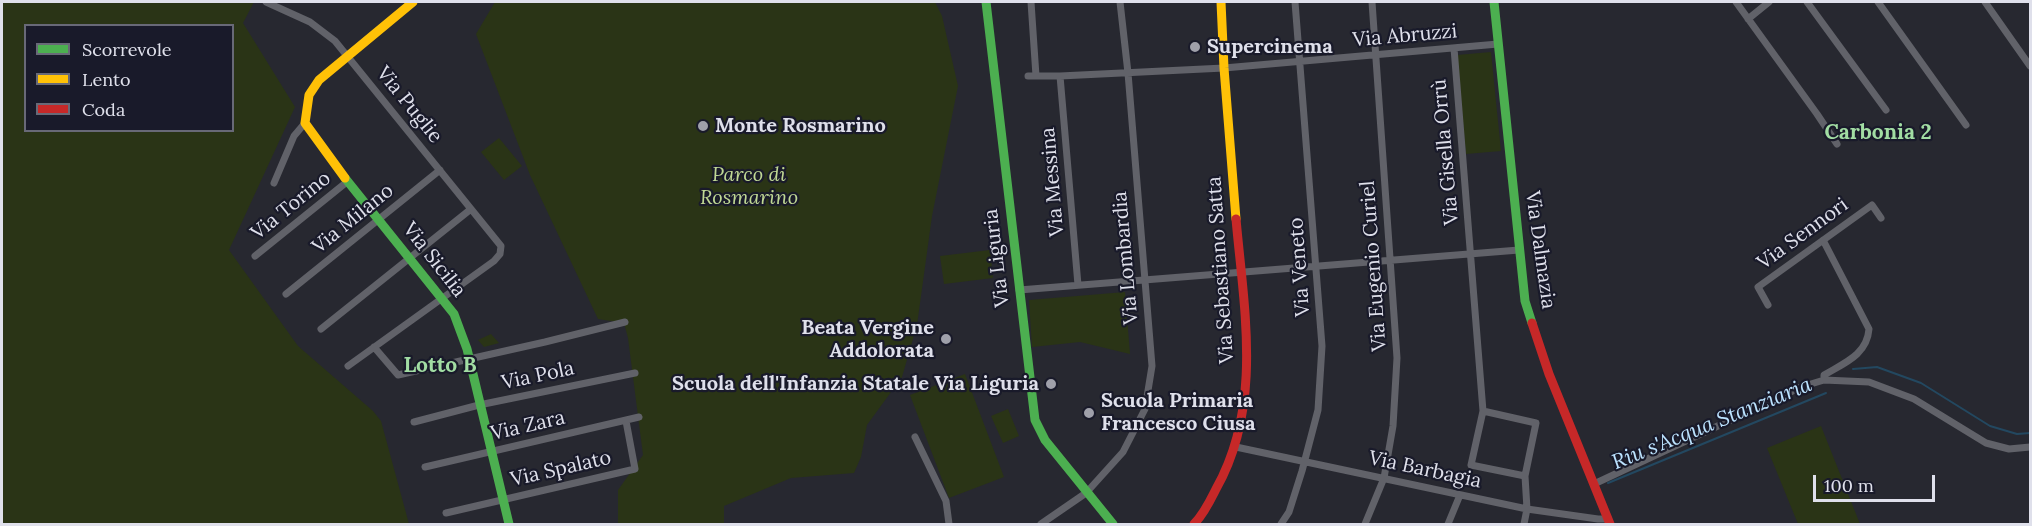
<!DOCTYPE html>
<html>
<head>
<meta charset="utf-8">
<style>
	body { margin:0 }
	#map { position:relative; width:2032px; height:526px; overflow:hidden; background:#272830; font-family:Lora,serif }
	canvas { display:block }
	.frame { position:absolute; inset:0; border:3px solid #dfe0eb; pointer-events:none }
	.legend { position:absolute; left:24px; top:24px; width:210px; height:108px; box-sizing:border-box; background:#191a2a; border:2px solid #686977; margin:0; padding:8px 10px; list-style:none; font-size:18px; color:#dfe0eb }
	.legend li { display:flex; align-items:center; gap:12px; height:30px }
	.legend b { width:30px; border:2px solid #686977 }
	.scale { position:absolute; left:1813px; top:475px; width:122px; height:27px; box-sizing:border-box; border:3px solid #dfe0eb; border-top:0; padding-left:8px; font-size:18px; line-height:21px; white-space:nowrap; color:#dfe0eb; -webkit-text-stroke:4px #191a2a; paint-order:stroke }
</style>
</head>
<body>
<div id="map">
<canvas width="2032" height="526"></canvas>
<div class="frame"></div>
<ul class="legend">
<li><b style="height:8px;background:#4caf50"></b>Scorrevole</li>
<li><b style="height:8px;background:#ffc107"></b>Lento</li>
<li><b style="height:8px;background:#c62828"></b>Coda</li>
</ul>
<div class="scale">100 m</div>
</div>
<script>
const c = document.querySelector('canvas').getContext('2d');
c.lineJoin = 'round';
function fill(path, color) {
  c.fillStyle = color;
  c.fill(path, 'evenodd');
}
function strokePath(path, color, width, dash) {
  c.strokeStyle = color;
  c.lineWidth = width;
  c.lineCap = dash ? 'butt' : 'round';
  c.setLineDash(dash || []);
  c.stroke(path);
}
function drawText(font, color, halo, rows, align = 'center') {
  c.font = font + ' Lora,serif';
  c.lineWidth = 4.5;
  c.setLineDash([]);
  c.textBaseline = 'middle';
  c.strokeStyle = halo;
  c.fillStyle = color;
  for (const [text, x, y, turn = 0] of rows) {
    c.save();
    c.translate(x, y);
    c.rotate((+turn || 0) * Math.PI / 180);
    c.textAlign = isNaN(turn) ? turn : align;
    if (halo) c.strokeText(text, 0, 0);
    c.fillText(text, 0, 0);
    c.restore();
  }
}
fill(new Path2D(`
	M2,2H254L243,23L295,107L229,250L298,346L373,411L381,421L409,524H2ZM26,26H232V130H26Z
	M495,2H935L942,16L958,86L932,216L917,325L902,377L867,425L861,457L854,473L791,478L724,506V524H618V490L643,455L628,338L624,323L598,319L530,175L476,34Z
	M1491,52L1501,151L1466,154L1457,55Z
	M499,138L522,166L504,180L481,152Z
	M990,250L993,278L944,284L940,256Z
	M1125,292L1130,354L1080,342L1032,347L1029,300Z
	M491,334L499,343L484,347L478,340Z
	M965,374L1004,477L949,498L910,395Z
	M1008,409L1019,436L1003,443L991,416Z
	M1821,426L1860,524H1798L1767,448Z`), '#2a3416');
strokePath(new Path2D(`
	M1853,369L1877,367L1921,383L1990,426L2017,434L2030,433
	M1608,483L1826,393`), '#234860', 2);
strokePath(new Path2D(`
	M266,2L310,22L335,41L501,246L500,254L494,261L348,366
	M1031,2L1036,76
	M1736,2L1817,114L1837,144
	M1807,2L1886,110
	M1878,2L1966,125
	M1985,2L2030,66
	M1748,19L1769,2
	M1454,48L1483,411L1471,465L1525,476L1536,423L1483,411
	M1028,76H1060L1224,68L1498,44
	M1060,76L1078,285
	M274,183L294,136L305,123
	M1823,240L1869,329C1867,355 1844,363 1824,375V380
	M255,256L348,181
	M1019,290L1519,250
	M286,294L440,170
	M1768,305L1758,287L1872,205L1881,218
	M321,329L471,209
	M374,347L398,375L545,342L625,322
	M414,422L479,405L635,373
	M915,437L946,501L949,524
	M1236,447L1527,509L1598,519H1608
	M425,467L639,417
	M1594,484L1801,387L1824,380L1869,382L1914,399L1986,443L2009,449L2030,447
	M446,513L635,469L626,421
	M1041,524L1086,493L1123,452L1145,409L1152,366L1128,73L1120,2
	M1281,524L1289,512L1302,471L1318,410L1322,346L1295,2
	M1365,524L1384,478L1393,426L1397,358L1372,2
	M1448,524L1460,495
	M1524,524L1527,509L1525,476`), '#616269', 7);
strokePath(new Path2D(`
	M986,2L1035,420L1045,440L1113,524
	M1494,2L1525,301L1532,323
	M345,178L454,314L467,349L509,524`), '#4caf50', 9);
strokePath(new Path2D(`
	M1221,2L1224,68L1236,219
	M345,178L305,123L309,95L319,80L413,2`), '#ffc107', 9);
strokePath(new Path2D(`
	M1532,323L1549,374L1610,524
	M1194,524C1204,514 1210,501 1216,489C1263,406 1244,309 1236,219`), '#c62828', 9);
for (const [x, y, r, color] of [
	[1195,47,6,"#9fa0aa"],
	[703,126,6,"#9fa0aa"],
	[946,339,6,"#9fa0aa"],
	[1051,384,6,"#9fa0aa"],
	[1089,413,6,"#9fa0aa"]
]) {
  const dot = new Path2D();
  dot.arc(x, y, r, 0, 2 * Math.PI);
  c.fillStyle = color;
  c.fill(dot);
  strokePath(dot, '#191a2a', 2);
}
drawText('20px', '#dfe0eb', '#191a2a', [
	["Via Abruzzi",1405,36,-5],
	["Via Puglie",409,105,51],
	["Via Gisella Orrù",1446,152,-95],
	["Via Messina",1053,182,-95],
	["Via Torino",291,206,-39],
	["Via Milano",353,219,-39],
	["Via Sennori",1803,234,-36],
	["Via Dalmazia",1540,250,82],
	["Via Liguria",997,258,-97],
	["Via Lombardia",1126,258,-95],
	["Via Sicilia",434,260,52],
	["Via Eugenio Curiel",1374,266,-94],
	["Via Veneto",1300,267,-94],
	["Via Sebastiano Satta",1221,270,-94],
	["Via Pola",538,376,-12],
	["Via Zara",528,426,-13],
	["Via Spalato",561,469,-13],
	["Via Barbagia",1425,470,12]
]);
drawText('bold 20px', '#dfe0eb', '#191a2a', [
	["Supercinema",1207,47],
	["Monte Rosmarino",715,126],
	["Beata Vergine",934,328,"right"],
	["Addolorata",934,351,"right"],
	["Scuola dell'Infanzia Statale Via Liguria",1039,384,"right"],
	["Scuola Primaria",1101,401],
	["Francesco Ciusa",1101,424]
], 'left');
drawText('italic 20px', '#c0d894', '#191a2a', [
	["Parco di",749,175],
	["Rosmarino",749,198]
]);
drawText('bold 21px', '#a2dda3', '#191a2a', [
	["Carbonia 2",1878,133],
	["Lotto B",440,366]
]);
drawText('italic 21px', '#bce3ff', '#191a2a', [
	["Riu s'Acqua Stanziaria",1712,424,-22]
]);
</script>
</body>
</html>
